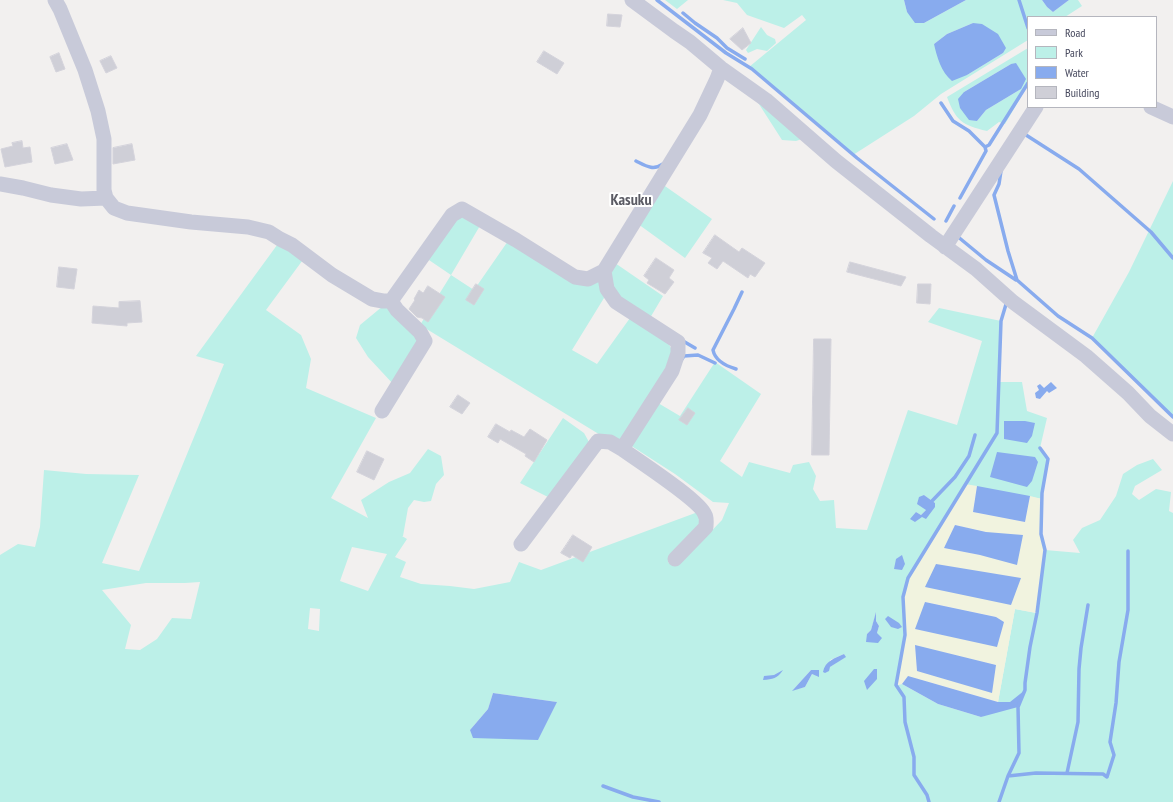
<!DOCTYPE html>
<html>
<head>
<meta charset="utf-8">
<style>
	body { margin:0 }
	#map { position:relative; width:1173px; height:802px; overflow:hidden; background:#f2f0ef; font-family:"PT Sans Narrow",sans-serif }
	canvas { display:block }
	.legend { position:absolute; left:1027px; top:16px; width:130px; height:92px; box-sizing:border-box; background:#fff; border:1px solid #b5b6be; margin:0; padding:5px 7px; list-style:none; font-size:12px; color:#46485d }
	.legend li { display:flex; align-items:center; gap:8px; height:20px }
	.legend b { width:20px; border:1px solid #b5b6be }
</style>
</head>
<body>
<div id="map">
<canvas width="1173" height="802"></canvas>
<ul class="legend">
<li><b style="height:5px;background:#c8cad9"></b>Road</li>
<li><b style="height:11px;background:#bcf0e8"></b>Park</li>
<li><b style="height:11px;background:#88abee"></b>Water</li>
<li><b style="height:11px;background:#cfcfd7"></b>Building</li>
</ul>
</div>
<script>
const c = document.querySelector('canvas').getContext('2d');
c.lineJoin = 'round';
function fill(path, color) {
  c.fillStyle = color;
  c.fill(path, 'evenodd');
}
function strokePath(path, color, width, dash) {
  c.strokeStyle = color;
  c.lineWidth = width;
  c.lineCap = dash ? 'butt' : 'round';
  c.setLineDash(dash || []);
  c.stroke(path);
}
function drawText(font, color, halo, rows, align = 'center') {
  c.font = font + ' "PT Sans Narrow",sans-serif';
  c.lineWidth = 4;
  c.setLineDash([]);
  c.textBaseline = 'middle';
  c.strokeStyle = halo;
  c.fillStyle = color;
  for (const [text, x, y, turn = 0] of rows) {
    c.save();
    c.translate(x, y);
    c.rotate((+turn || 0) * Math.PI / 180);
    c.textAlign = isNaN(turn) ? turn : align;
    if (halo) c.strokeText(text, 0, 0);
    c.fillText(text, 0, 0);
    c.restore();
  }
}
fill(new Path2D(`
	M665,0H688L677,9Z
	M723,0H904L907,12L924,23L966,0H1042L1047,7L1053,12L1069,0H1078L1082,6L1065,17H1028V40L941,94L914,116L853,155L749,67L806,20L802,15L784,28L747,15L737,3ZM973,23L1003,53L967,75L934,44L947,34Z
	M761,27L767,35L775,39L776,43L767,51L757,49L748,53L746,50Z
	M1028,48V85L1005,124L999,122L987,131C962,125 956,121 947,97ZM1011,64L1021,89L986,110L977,121L964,92Z
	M757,101L814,135L796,141L782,140Z
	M1173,181V417L1092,338L1129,272Z
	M662,184L712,219L685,258L638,224Z
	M458,215L481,224L451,275L474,290L508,241L572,282L600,278L604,298L572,350L597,364L630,318L669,344L673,353L667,370L622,440L602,436L420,325L451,275L426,258Z
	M280,241L305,257L266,310L301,335L311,359L306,388L376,418L331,498L368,518L361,500L389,482L410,473L428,449L441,456L444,475L436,484L431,501L424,502L414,500L408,508L403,536H402L407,539L395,557L406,562L400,577L421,584L450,586L474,589L510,582L519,562L541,570L698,512L700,528L668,563L679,561L695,548L722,520L729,503L713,502L675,474L630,445L658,403L680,416L715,362L761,394L720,461L742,477L749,462L790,473L793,465L809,462L816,476L813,489L820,501L834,500L836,528L867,530L908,410L957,425L982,341L928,322L939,308L1001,321L998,382H1022L1027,411L1047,418L1040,448L1048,459L1042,499L965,485L908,578L903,597L905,635L897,685L902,684L938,704L981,717L1010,702H998L1015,609L1036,613L1045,550L1080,553L1073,540L1082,528L1100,520L1116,496L1123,474L1137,465L1153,459L1162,470L1135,486L1132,494L1139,500L1156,489L1171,492L1169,511L1173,513V802H0V555L18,544L35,547L40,527L44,470L86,474L139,475L102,563L139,571L224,364L196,356ZM924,495L935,503L915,522L916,512L921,515L926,510ZM352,547L387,554L368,591L340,581ZM200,582L191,619L172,618L157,639L140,650L125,649L131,625L102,590L146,583H185ZM310,608L320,609L319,631L308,629ZM876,613V621L879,626L877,633L867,634L871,630ZM844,654L845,657L830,667V660ZM811,670L819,676L812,674L805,687L793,690ZM493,693L557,702L470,730L488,709Z
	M615,263L663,296L650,318L618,299L609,273Z
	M383,306L391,307L420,341L394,385L368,357L356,338L360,325Z
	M563,418L584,433L589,442L548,497L520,483Z`), '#bcf0e8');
fill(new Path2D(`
	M965,484L977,486L973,512L1025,522L1030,496L1042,499L1041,534L1045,550L1037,613L1015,609L998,702L908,676L902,684L896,685L905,635L903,597L908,578ZM955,525L986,532L980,555L944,548ZM926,602L996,617L1004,622L997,646L916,629ZM915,646L996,665L917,671Z`), '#f1f3df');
fill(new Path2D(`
	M904,0H966L924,23H915L907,12Z
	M1042,0H1069L1053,12L1047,7Z
	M973,23L982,24L998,34L1006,48L1003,53L967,75L952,81C941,72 937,57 934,44L947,34Z
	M1016,63L1026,79L1021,89L986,110L977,121L969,120L960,108L958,99L964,92L1011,64Z
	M1051,382L1057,388L1049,393L1047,391L1040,399L1036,398L1035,393L1039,390L1037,386L1040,384L1044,388Z
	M1004,421H1025L1035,423L1032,436L1027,443L1004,439Z
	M997,452L1035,457L1038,462L1032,481L1027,487L990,477Z
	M977,486L1030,496L1025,522L973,512Z
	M924,495L935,503V507L926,519L922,517L915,522L910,519L916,512L921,515L926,510L917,504L919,497Z
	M955,525L986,532L1023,535L1017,565L980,555L944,548Z
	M902,555L905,564L902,570L894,569L896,559Z
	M936,564L1021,578L1011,605L925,587Z
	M925,602L996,617L1004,622L997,647L915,629Z
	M876,612V621L879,626L877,633L882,638L878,643L866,642L867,634L871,630Z
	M888,616L899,623L902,627L898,629L891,627L885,619Z
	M915,645L996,665L992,693L917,671Z
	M844,654L846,657L830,667L829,671L825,673L823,672C825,661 835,658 844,654Z
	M874,669H877V679L867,690L864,681Z
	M783,670C777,679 773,679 763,680L764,676L774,675Z
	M811,670H819V677L812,674L805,687L792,691Z
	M908,676L998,702H1010L1025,690L1018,707L981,717L938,704L902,684Z
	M493,693L557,702L538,740L473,738L470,730L488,709Z`), '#88abee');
strokePath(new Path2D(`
	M657,0L726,53L752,69L857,158L934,219
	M1019,0L1028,28
	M683,13L695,23L717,38L727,48L745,59
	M941,103L953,121L969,131L985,147L986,151L960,198
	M1026,135L1079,169L1151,232L1173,258
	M985,147L989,145L1028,83
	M636,161C646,166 653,171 663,164
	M1001,171L999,184L994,195L1008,251L1017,280L1058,316L1092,338L1173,417
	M946,221L954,206
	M957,236L986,260L1016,280
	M683,341L695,348
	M682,359L684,356L698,355L715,363
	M736,369C726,366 715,360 713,350L734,309L742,292
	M932,501L955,477L969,456L975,435
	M1067,773L1078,722L1079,669L1081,648L1088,605
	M1008,776L1036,773L1103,774L1107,777L1114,755L1110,742L1116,703L1119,662L1128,610V551
	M603,786L633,797L659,802
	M929,802L927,795L914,775V757L905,722L904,697L896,685L905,635L903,597L908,578L997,433L1001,321L1007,301
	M999,802L1008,776L1019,753L1018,707L1025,690V683L1030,647L1037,613L1045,550L1041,534L1042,493L1048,459L1040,448`), '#88abee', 3.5);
const building = new Path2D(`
	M608,14L622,15L620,27L607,26Z
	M743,28L751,43L742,50L730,39Z
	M544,51L564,63L557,74L537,62Z
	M59,53L65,69L56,72L50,57Z
	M111,56L117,68L106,73L100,61Z
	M22,141L23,148L30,147L32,162L5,167L1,149L13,146L12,143Z
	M67,144L73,160L55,164L51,148Z
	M132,144L135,160L113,164V148Z
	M715,235L739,252L742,248L765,263L755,277L750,274L748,278L723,261L717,269L708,263L712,258L703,253Z
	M656,258L674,270L669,278L674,282L665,294L647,283L649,280L644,276Z
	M850,262L906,277L901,286L847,272Z
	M59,267L77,269L74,289L57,287Z
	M476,284L484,289L474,305L466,300Z
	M918,284H931L930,304L917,303Z
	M428,286L445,297L428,322L422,318L417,317L409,309L415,300L414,299L419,290L423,293Z
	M140,301L142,322L127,323V326L92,323L93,306L119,308V302Z
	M814,339H831L829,455H812Z
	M458,395L470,403L462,414L450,407Z
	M688,408L695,413L687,425L679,420Z
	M496,424L510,432L511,430L524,437L530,429L547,440L534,462L525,456L526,454L500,439L498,443L488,437Z
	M367,451L384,459L374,480L357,472Z
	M573,535L592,547L583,562L572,555L570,558L561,553Z`);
fill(building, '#cfcfd7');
strokePath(building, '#d4d3db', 1);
strokePath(new Path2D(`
	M55,0L60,9L85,70L98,111L104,139V190L106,198L114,208L127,213L191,222L248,227L269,232L280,239L292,245L332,275L372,299L383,301H391
	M632,0L674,31L690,42L721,68L766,100L836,161L931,236L976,269L1013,302L1086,356L1128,393L1150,416L1173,434
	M1151,107L1173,117
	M0,184L23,188L51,195L81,199L106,198
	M945,247L1036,107
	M382,411L425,341L420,332L397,310L391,301L452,215L462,209L516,240L575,277L588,279L604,271L700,115L717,79L721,68
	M622,449C637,460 701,501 705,515C707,518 706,523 706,527L675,559
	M521,544L598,441L610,442L622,449L672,371L678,353V342L616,302L607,289L604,271`), '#c8cad9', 15);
drawText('bold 16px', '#5b5b64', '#fff', [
	["Kasuku",631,200]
]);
</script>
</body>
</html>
